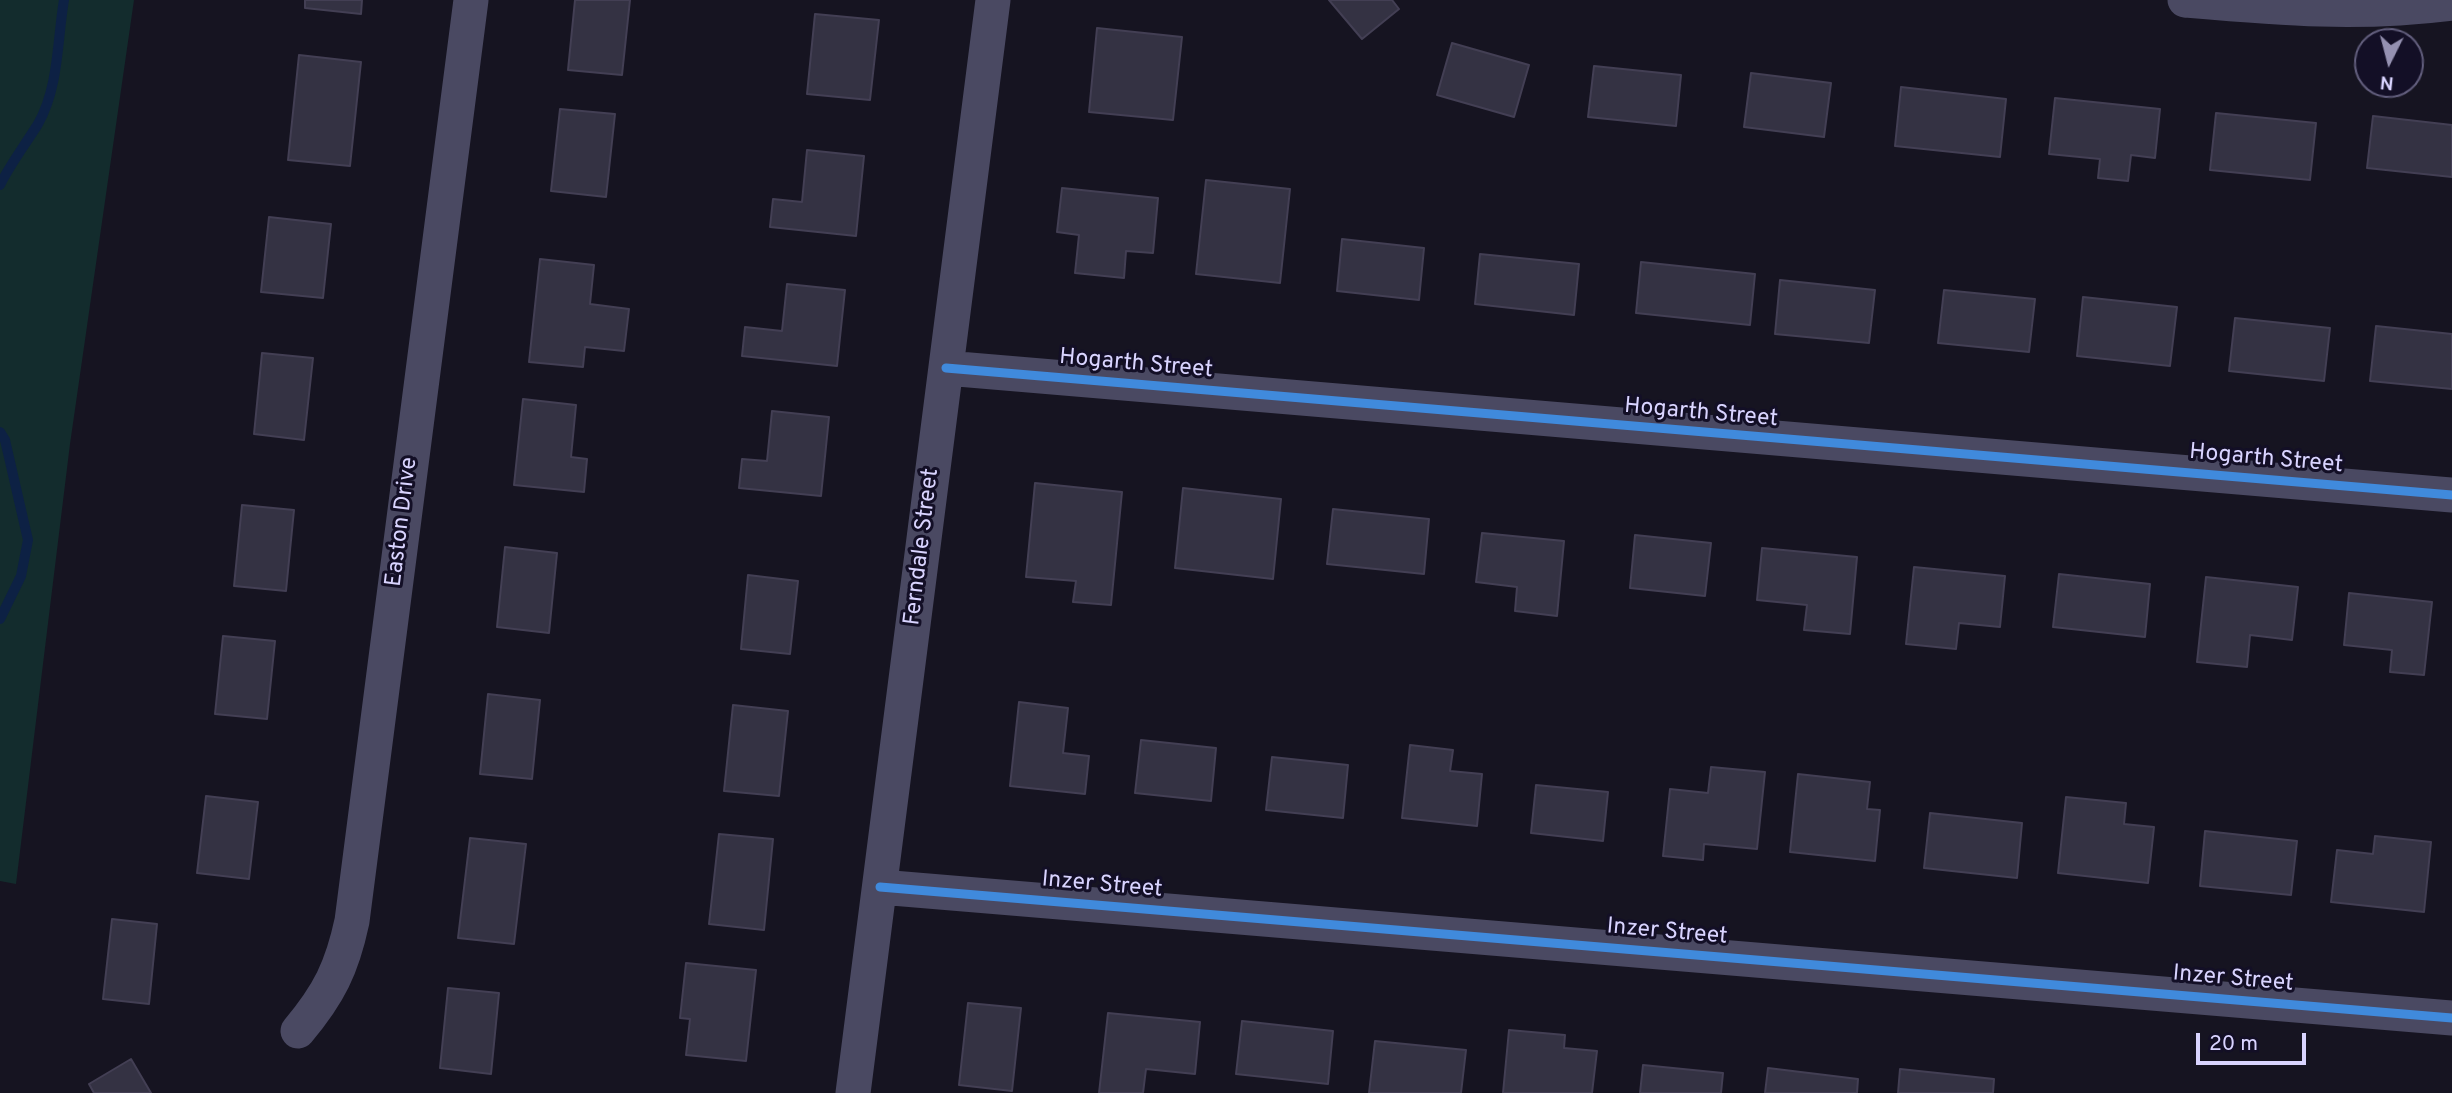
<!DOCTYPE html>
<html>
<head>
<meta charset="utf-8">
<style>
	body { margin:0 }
	#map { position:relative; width:2452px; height:1093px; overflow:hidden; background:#161421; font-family:Overpass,sans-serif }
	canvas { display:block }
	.north { position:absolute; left:2354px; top:28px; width:70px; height:70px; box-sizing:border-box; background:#130f26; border:2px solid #625e7d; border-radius:50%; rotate:186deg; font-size:19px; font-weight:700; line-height:28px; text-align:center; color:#d9d4ff }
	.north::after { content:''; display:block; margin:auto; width:24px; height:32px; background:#9591b1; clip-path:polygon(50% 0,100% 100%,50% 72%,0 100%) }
	.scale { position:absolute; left:2196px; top:1033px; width:110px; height:32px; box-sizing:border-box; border:4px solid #d9d4ff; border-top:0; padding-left:9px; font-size:21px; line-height:24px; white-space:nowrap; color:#d9d4ff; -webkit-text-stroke:5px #130f26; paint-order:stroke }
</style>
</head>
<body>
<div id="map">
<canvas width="2452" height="1093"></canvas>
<div class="north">N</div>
<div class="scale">20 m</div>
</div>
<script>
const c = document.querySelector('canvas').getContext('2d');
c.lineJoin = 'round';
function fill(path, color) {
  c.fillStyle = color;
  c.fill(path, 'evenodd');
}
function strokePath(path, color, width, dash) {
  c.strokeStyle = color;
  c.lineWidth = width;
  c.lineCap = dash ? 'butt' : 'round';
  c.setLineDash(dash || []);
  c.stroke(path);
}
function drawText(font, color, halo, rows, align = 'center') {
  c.font = font + ' Overpass,sans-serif';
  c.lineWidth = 6;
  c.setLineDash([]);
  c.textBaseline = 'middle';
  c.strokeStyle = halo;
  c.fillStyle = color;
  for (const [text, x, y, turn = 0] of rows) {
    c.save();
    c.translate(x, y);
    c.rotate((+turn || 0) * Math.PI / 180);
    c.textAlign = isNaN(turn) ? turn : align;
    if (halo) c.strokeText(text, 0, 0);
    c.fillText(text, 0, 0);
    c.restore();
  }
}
fill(new Path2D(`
	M0,0H134L70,444L16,884L0,881Z`), '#132c2d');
strokePath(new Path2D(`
	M0,185C11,163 25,145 38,124C59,87 57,41 64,0
	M0,432L5,440L28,540L21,576L0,619`), '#0d2144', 10);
const building = new Path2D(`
	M305,0H362L361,14L305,8Z
	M575,0H630L622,75L568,70Z
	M1329,0H1392L1399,9L1362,39Z
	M815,14L879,20L870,100L807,94Z
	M1097,28L1182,37L1173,120L1089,112Z
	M1452,43L1529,65L1514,117L1437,95Z
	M299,55L361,62L350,166L288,160Z
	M1594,66L1681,75L1676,126L1588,117Z
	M1751,73L1831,83L1824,137L1744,127Z
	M1901,87L2006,99L2000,157L1895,146Z
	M2055,98L2160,109L2155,158L2131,155L2128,181L2098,178L2100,159L2049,154Z
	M560,109L615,114L606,197L551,191Z
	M2216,113L2316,123L2310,180L2210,170Z
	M2373,116L2452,125V177L2367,168Z
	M807,150L864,156L856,236L770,227L773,199L802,202Z
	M1206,180L1290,189L1280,283L1196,274Z
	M1062,188L1158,198L1153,253L1126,251L1124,278L1075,273L1079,235L1057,232Z
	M269,217L331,224L323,298L261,292Z
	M1342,239L1424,248L1419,300L1337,291Z
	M1480,254L1579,264L1574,315L1475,304Z
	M540,259L594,265L590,304L629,309L624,351L585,347L583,367L529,362Z
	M1641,262L1755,274L1750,325L1636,313Z
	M1780,280L1875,290L1869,343L1775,334Z
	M787,284L845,290L837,366L742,356L745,327L782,331Z
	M1944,290L2035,299L2029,352L1938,343Z
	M2083,297L2177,307L2170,366L2077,356Z
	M2235,318L2330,328L2324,381L2229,371Z
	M2376,326L2452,334V389L2370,381Z
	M262,353L313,358L304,440L254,434Z
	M523,399L576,405L571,457L587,459L584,492L514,485Z
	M772,411L829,417L821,496L739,488L742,459L767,461Z
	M1035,483L1122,492L1111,605L1073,602L1076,581L1026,577Z
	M1183,488L1281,499L1273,579L1175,568Z
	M242,505L294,510L286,591L234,586Z
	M1333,509L1429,519L1424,574L1327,564Z
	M1482,533L1564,541L1557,616L1515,611L1517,587L1476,582Z
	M1635,535L1711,543L1705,596L1630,588Z
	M505,547L557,553L549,633L497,627Z
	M1762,548L1857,557L1850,634L1804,630L1807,605L1757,600Z
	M1914,567L2005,576L2000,627L1959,623L1956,649L1906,644Z
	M2059,574L2150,584L2145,637L2053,627Z
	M748,575L798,581L790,654L741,649Z
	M2206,577L2298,587L2292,640L2250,635L2247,667L2197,662Z
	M2349,593L2432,602L2424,675L2390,672L2392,650L2344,645Z
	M223,636L275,641L267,719L215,714Z
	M488,694L540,700L532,779L480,774Z
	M1019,702L1068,708L1063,753L1089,756L1085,794L1010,786Z
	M733,705L788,711L779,796L724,791Z
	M1141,740L1216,748L1211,801L1135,793Z
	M1410,745L1453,750L1450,771L1482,774L1477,826L1402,818Z
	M1272,757L1348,765L1343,818L1266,810Z
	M1711,767L1765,772L1757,849L1704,844L1703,860L1663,856L1670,789L1708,793Z
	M1798,774L1870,782L1867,809L1880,810L1875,861L1790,852Z
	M1536,785L1608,792L1603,841L1531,833Z
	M206,796L258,802L249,879L197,873Z
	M2066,797L2126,803L2124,824L2154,827L2148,883L2058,873Z
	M1930,813L2022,823L2017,878L1924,868Z
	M2205,831L2297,841L2291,895L2200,886Z
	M719,834L773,839L764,930L709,924Z
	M2375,836L2431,842L2424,912L2331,902L2337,850L2373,854Z
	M470,838L526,844L514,944L458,938Z
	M112,919L157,924L149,1004L103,999Z
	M686,963L756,970L746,1061L686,1055L690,1019L680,1018Z
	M448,988L499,993L491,1074L440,1068Z
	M968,1003L1021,1008L1012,1091L959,1085Z
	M1108,1013L1200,1022L1195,1074L1146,1069L1143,1093H1099Z
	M1242,1021L1333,1031L1328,1084L1236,1074Z
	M1509,1030L1565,1035L1564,1048L1597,1051L1592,1093H1503Z
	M1375,1041L1466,1050L1461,1093H1369Z
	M131,1059L151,1093H94L89,1084Z
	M1643,1065L1723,1073L1721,1093H1640Z
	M1768,1068L1858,1079L1857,1093H1765Z
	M1900,1069L1994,1079L1993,1093H1898Z`);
fill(building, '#343243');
strokePath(building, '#433f54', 2);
strokePath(new Path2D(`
	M2185,0C2279,8 2358,15 2452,3
	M946,368L2452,495
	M880,887L2452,1018
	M298,1031C329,994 342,968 352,921L471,0
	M853,1093L993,0`), '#4a4962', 35);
strokePath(new Path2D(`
	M946,368L2452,495
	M880,887L2452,1018`), '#408adc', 9);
drawText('23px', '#d9d4ff', '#130f26', [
	["Hogarth Street",1136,365,5],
	["Hogarth Street",1701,414,5],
	["Hogarth Street",2266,460,5],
	["Easton Drive",403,522,-83],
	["Ferndale Street",923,547,-83],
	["Inzer Street",1102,886,5],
	["Inzer Street",1667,933,5],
	["Inzer Street",2233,980,5]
]);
</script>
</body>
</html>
